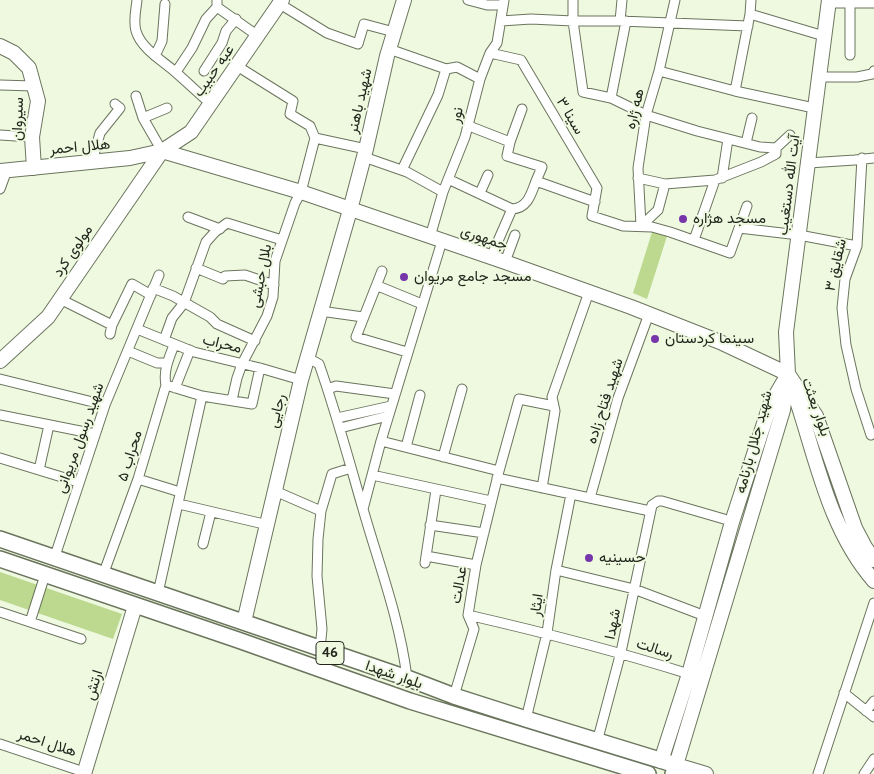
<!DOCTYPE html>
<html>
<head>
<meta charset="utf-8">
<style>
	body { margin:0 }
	canvas { display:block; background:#eef9e0 }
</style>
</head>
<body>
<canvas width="874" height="774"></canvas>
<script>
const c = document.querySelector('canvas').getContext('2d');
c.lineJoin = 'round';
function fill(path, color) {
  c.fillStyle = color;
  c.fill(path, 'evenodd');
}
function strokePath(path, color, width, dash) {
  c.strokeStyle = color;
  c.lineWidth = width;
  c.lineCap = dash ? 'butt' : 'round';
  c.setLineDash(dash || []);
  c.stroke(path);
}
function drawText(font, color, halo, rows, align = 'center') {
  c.font = font + ' "PT Sans",Vazirmatn,sans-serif';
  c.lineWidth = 4;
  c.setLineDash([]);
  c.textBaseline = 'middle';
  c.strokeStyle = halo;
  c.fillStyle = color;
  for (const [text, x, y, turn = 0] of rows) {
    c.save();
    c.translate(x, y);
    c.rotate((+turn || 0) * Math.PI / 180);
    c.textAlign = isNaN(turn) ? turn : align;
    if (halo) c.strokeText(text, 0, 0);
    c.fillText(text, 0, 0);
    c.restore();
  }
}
fill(new Path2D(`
	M653,229L668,233L647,299L633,293Z
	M0,572L122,614L113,639L0,600Z`), '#bcd98f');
const street = new Path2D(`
	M137,0C136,10 133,21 136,31C141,48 161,60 173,70C186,81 198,93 211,104
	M217,0V7L258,36
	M468,0L487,5H503
	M573,0V21L583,92L611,98L646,115L697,131L760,147L776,148
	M829,3H874
	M280,4L327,33L358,44L364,24L394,32
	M750,14L824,36
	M501,21L531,19L573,21H620L748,26
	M620,21L622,0
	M389,49L446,69L457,67L480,79
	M490,53L521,60L597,188L592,216L623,226L652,227L670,232L730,253L747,206
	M850,55V4
	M155,56L162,41L165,4
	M237,66L293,101L290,114L310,126L315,138
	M204,71L222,43L226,31L236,19
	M659,71L735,91L814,108
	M176,72L192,48L206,19L217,7
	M819,77H857L872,74L874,71
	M0,85L33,86
	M735,91L750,14L751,0
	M136,96L143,118L162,151
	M611,98L626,21
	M143,118L167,108
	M469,126L510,142L507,156L542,167L536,181L595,202
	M0,135L32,137
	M315,138L366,149
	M510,142L522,109
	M746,143L752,118
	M364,157L407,172L443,192
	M862,158L857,246L845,279L842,308L846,345L856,389L871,435
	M92,162L100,133L120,108L115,104
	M808,163L855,160L874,158
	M402,170L438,95L446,69
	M638,178L665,184L715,180L761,162L776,154V148L790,135
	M722,178L728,139
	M448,179L512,209
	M0,189L7,170
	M480,193L488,175
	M188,217L220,229
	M641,226L638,168L646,115L659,71L675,0
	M641,226L658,210L665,184
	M739,228L799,235L857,246
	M430,237L443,192L465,137L480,79L490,53L497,43L504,0
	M694,240L715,180
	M491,257L512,209C528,208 531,194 536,181
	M505,262L515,235
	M196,268L223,279L225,276L245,275L274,285
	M382,271L356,337L407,352
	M378,286L422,304
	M153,288L173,296L210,317L217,324L255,341
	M60,299L112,325L110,334
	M320,311L363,317
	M112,325L132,284L151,295
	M137,329L194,352L260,368L301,380
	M164,340L172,318L184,303L206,242L215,232L227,223L282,240
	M128,351L157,363H167
	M308,358L319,364C336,412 349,461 363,509C379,565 400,620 407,678
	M0,379L105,405
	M166,385L202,396L252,404L260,368
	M175,388L190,350
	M328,389L336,386L395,394
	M232,400L237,378L242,364L267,316L273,297L275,261L295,203L301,192L315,138
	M0,415L95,434
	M337,418L391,406
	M340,428L388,416
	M381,441L499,471L476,565L468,615L474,629L454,696
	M406,447L420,395
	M443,457L462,389
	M0,458L78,482
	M39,470L49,425
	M499,471L519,399L554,406
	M372,475L491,501
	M497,478L650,511
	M138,479L180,492
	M542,488L555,411L552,397L589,292
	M275,491L321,511
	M590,498L618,398L649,314
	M179,504L268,525
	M363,509L381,441L442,241
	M430,525L484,533
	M203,544L211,512
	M426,556L476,565
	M54,559L105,405L159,275
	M425,563L436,490
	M556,570L634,589L705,616
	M103,575L138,479L166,385C163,371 169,358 174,345
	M158,593L202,396
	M0,612L81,639
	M468,615C542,632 616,651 689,674
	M30,622L45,575
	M320,649L322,629L317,576L318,539L321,511L332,474L351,468
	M844,693L874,717
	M866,711L874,701
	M526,719L547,633L556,570L571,494
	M597,742L621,652L652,505L658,501H662L724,519
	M0,744L84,772
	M818,774L874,603
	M864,774L874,759`);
const secondary = new Path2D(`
	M0,46L14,53L29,68L38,101L32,137L34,168
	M162,151L301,192L505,262L631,307L720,342L788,374L816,416L855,528L865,547L874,560
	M0,171L130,158L162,151L191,132L282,0
	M0,361L48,317L162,151
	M794,392C816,456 828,528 874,581
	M244,622L301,380L350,210L366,149L387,56L404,0
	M661,761L689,674L732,522L770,405L784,381
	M84,774L135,606
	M706,774L676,765L783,410L788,374L786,332L829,0`);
const primary = new Path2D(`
	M0,539L407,678L454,696L526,719L676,765L673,774
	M0,559L238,640L410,701L648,774`);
strokePath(street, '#6b755e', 11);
strokePath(secondary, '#6b755e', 16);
strokePath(primary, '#6b755e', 18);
strokePath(street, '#fff', 9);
strokePath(secondary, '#fff', 14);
strokePath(primary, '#fff', 15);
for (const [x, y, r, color] of [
	[683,219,5,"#7636aa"],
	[404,277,5,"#7636aa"],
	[655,339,5,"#7636aa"],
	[589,558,5,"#7636aa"]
]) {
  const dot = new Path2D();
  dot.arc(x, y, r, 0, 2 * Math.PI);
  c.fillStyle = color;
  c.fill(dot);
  strokePath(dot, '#eef9e0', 2);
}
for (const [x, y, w] of [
	[330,653,28]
]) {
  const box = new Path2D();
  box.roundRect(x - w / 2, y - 11.5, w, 23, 4);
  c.fillStyle = '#eef9e0';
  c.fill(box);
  strokePath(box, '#23261d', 1);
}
drawText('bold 14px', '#23261d', null, [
	["46",330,653]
]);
drawText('15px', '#23261d', '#eef9e0', [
	["عبه حبیب",214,71,-55],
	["شهید باهنر",360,101,-77],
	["هه ژاره",635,109,-77],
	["نور",457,115,-76],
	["سینا ۳",570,116,60],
	["سیروان",18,119,-88],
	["هلال احمر",80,147,-5],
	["آیت الله دستغیب",789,185,-83],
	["جمهوری",484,238,19],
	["مولوی کرد",73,251,-56],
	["شقایق ۳",836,265,-77],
	["بلال حبشی",261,276,-79],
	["محراب",222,344,14],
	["شهید فتاح زاده",605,401,-72],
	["بلوار بعثت",816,407,71],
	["رجایی",277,411,-76],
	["شهید رسول مریوانی",80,438,-70],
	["شهید جلال بارنامه",754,442,-75],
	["محراب ۵",130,456,-73],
	["عدالت",459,585,-80],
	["ایثار",537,605,-82],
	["شهدا",613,624,-79],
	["رسالت",655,649,18],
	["بلوار شهدا",394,675,19],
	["ارتش",94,685,-73],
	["هلال احمر",47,743,18]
]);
drawText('15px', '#23261d', '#eef9e0', [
	["مسجد هژاره",693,219],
	["مسجد جامع مریوان",414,277],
	["سینما کردستان",665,339],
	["حسینیه",599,558]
], 'left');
</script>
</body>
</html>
